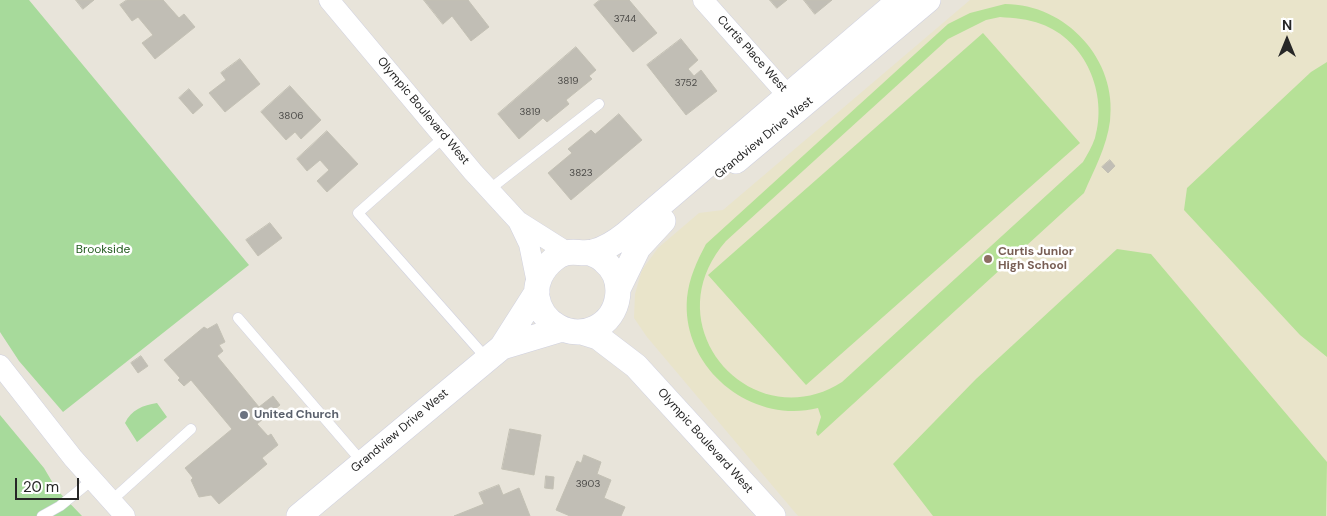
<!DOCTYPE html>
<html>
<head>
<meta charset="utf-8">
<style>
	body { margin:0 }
	#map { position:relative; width:1327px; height:516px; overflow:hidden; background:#e8e4da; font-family:"DM Sans",sans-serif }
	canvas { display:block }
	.north { position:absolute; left:1262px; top:15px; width:50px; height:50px; -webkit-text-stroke:4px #fff; paint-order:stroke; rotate:0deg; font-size:14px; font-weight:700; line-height:20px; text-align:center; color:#272727 }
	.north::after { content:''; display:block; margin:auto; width:18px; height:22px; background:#272727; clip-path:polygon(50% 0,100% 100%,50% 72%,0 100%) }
	.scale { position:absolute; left:15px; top:478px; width:64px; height:22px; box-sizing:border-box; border:2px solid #272727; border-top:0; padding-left:6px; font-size:15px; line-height:18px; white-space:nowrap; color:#272727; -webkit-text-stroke:4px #fff; paint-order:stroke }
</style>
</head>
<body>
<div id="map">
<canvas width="1327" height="516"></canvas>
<div class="north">N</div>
<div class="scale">20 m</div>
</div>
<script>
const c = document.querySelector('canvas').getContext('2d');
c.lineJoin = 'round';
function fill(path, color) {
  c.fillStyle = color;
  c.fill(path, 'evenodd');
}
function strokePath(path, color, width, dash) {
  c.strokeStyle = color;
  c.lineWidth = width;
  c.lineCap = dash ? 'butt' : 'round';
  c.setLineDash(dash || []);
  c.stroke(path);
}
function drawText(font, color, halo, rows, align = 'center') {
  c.font = font + ' "DM Sans",sans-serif';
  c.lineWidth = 5;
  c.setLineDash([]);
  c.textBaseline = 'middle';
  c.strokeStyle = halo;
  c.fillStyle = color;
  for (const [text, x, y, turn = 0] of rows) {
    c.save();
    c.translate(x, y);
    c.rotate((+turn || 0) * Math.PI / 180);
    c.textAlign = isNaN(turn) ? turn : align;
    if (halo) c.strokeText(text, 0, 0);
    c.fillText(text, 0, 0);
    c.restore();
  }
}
fill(new Path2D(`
	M970,0H1327V516H798L647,337L634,318L635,294L642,270L658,248L699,213L723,210Z`), '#e9e4ca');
fill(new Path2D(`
	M0,0H29L249,265L63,412L19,361L0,332Z
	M157,403L167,417L137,442L125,423C131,410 143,405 157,403Z
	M0,415L44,468L57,490L82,516H0Z`), '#a7da9b');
fill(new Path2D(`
	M1005,4C1066,4 1118,60 1110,121C1107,146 1094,170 1084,193L818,436L816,433L821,417L818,408C751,425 681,368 687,298C689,278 697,261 706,244L948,24L970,13ZM1000,17C1014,18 1028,19 1041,24C1086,40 1108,94 1095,138C1092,147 1087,155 1083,162L842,382C753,439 651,327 726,241L948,39L986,20Z
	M983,33L1080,143L806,385L708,275Z
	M1327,62V357L1300,335L1184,210L1187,188L1311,72Z
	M1117,249L1151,254L1327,462L1326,516H933L893,464L976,379Z`), '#b6e197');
const building = new Path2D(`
	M76,0H94L83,9Z
	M127,0H163L179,18L184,14L195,27L155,59L142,43L153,35L138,17L132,21L120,5Z
	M424,0H468L489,27L471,41L452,16L443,24Z
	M600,0H629L657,33L633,52L594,5Z
	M770,0H787L777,8Z
	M804,0H832L815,14Z
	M681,39L698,60L688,69L694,76L701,70L717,91L686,115L647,65Z
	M576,47L596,70L589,76L592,79L566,100L569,104L547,122L543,118L519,139L498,114Z
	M240,59L260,84L225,112L209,93L226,80L221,73Z
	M290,86L321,120L301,139L295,132L286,140L261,112Z
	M189,89L203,105L193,114L179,98Z
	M619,114L642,140L571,200L548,173L572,153L568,149L591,130L595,134Z
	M327,131L358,164L327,192L317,181L329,170L320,160L307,171L297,159Z
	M1110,160L1115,166L1108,173L1102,167Z
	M270,223L282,238L258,256L246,240Z
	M217,324L225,342L219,345L223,351L217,356L259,407L273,396L280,405L257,424L268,436L271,434L278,445L262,458L267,464L219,504L211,495L199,497L191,480L193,478L185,468L232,429L191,380L184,386L178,380L180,378L164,360L204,327L207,329Z
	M141,356L148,366L138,373L131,363Z
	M510,429L541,435L534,475L502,469Z
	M584,455L601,462L597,474L611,480L604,498L625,507L621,516H570L556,510L577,461L581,463Z
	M546,476L554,477L553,489L545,488Z
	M499,485L503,495L519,488L530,516H454L484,504L479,493Z`);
fill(building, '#c1beb5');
strokePath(building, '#c3c0b4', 1);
const service = new Path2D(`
	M444,137L358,213L487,359
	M490,189L599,104
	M238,318L363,463
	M111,501L191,429
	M42,516L60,506L92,480`);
const minor = new Path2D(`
	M329,0L473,172L518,221L567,252
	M703,0L798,107
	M518,221L529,244L537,283
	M0,365L73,458L125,516`);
const tertiary = new Path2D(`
	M736,161L928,0
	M590,253C595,255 600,257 604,261C626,279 621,316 595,328C570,340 541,323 537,297C535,283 542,269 553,260C568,247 578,255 593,252C605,249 616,242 626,234L900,0
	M618,289L638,248L663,221
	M582,332L598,337L636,366L773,516
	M502,347L562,329
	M299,516L502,347L537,292`);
strokePath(service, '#cfd0df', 11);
strokePath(minor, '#cfd0df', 21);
strokePath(tertiary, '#cfd0df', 26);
strokePath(service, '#fff', 10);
strokePath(minor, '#fff', 20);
strokePath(tertiary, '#fff', 25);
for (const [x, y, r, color] of [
	[988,259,5,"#8d6e63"],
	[244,415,5,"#6b7280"]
]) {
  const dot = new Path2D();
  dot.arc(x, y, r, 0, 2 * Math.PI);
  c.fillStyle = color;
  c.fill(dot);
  strokePath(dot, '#fff', 2);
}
drawText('10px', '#4e4d4a', null, [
	["3744",625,19],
	["3819",568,81],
	["3752",686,83],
	["3819",530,112],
	["3806",291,116],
	["3823",581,173],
	["3903",588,484]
]);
drawText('12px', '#272727', '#fff', [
	["Curtis Place West",752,54,48],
	["Olympic Boulevard West",423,111,50],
	["Grandview Drive West",764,138,-39],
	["Grandview Drive West",400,431,-40],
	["Olympic Boulevard West",705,441,48]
]);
drawText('12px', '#235c1f', '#fff', [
	["Brookside",103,250]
]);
drawText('bold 12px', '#785e54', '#fff', [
	["Curtis Junior",998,252],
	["High School",998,266]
], 'left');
drawText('bold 12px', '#5b616d', '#fff', [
	["United Church",254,415]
], 'left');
</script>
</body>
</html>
